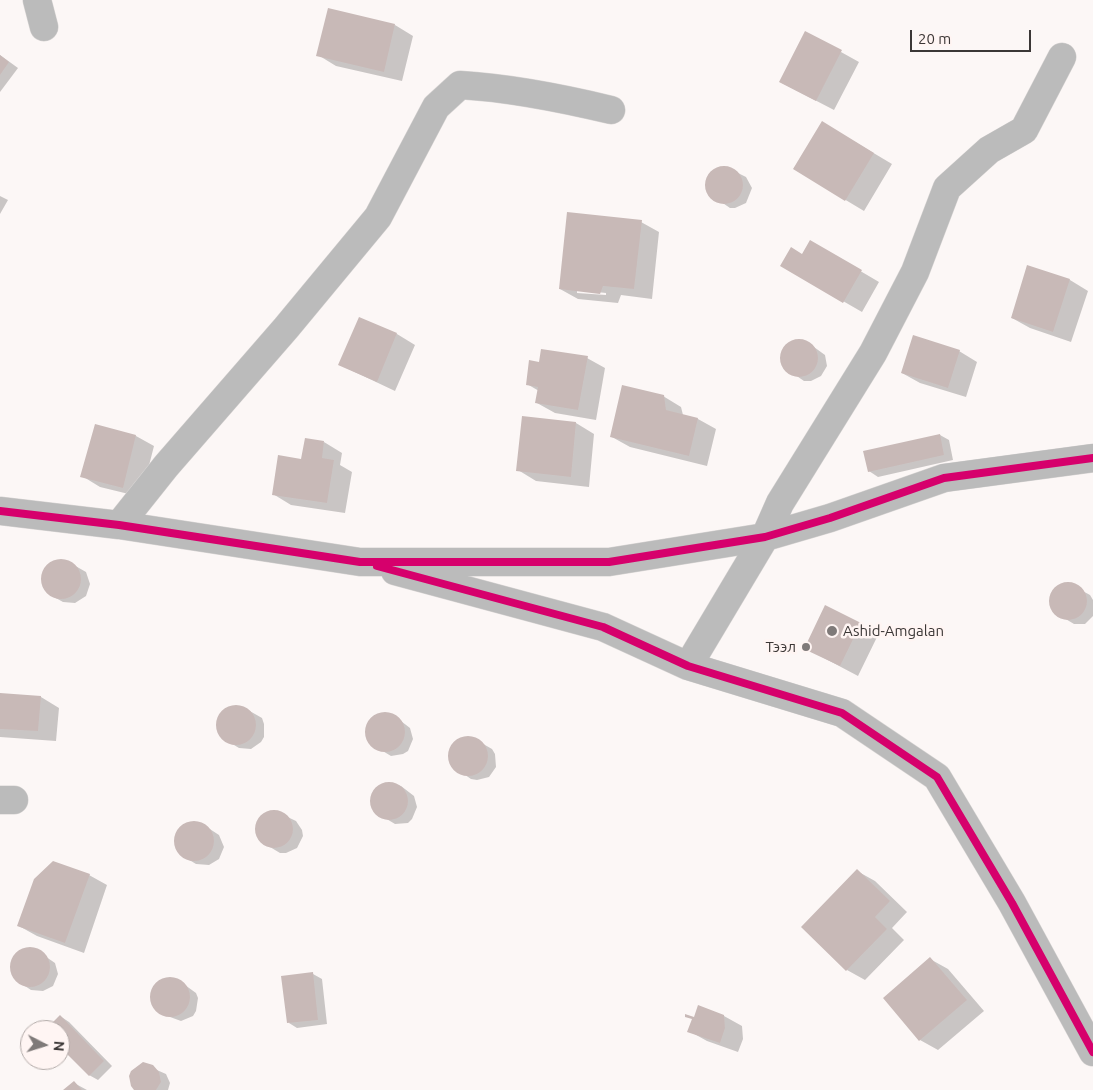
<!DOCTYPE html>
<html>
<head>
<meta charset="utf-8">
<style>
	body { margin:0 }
	#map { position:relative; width:1093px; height:1090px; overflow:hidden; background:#fcf7f6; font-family:Ubuntu,sans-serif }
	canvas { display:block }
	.north { position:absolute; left:20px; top:1020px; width:50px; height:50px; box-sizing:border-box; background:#fff5f3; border:1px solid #b1a9a7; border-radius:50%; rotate:95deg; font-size:14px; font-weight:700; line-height:20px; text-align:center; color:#3b3736 }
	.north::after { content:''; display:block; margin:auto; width:18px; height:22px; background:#7f7a79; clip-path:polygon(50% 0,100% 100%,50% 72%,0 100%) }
	.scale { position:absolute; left:910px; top:30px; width:121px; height:22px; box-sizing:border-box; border:2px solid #3b3736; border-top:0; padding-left:6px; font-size:15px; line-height:18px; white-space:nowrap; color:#3b3736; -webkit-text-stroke:4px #fff5f3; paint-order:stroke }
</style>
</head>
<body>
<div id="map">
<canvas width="1093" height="1090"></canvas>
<div class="north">N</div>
<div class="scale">20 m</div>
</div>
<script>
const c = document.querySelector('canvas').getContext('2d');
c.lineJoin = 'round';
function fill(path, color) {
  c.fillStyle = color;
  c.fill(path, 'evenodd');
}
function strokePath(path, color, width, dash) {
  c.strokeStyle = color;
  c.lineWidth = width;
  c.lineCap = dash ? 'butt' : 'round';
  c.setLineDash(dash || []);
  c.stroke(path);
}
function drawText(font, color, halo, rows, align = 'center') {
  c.font = font + ' Ubuntu,sans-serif';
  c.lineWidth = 5;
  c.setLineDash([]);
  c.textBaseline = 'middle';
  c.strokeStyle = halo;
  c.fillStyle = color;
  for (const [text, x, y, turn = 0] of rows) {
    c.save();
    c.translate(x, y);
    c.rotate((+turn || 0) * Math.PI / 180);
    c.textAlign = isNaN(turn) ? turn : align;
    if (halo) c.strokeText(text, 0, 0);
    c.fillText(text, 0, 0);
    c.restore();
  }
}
fill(new Path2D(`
	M395,25L413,36L402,81L336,66L318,55Z
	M841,52L859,62L834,110L780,82Z
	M0,55L18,68L0,92Z
	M840,133L892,164L864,211L794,169Z
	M726,167L746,177L752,188L746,203L735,208H730L711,195L706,184L711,173L715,170Z
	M0,196L8,200L0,214Z
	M641,222L659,232L652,299L621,295L618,303L578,299L560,289ZM577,290L606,293V295L577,293Z
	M811,242L879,282L862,312L782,266L803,255Z
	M1028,267L1070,280L1088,291L1071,342L1030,328L1012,318Z
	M359,319L397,334L415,345L395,391L340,365Z
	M796,340L807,342L825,355L827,366L821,376L811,381H804L785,368L782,357L786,347Z
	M959,351L977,362L966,397L920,383L902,373Z
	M587,358L605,368L596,420L555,413L537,403L539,391L527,384L540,364Z
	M663,396L681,407L683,415L698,419L716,429L707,466L630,447L612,437Z
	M523,417L576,423L594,434L589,487L536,481L518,470Z
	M96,425L136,436L154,446L141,497L100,487L82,476Z
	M940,435L949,440L953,460L878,477L869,471Z
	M324,442L342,453L340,465L352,472L345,513L291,505L273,494L302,461Z
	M59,560H65L86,572L90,584L86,596L75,603L63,602L54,597L48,593L42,582L44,570L53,561Z
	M1070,584L1090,595L1093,600V616L1085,624H1074L1054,612L1050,601L1055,590L1059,586Z
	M860,624L878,635L858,676L805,648Z
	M0,694L41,697L59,708L56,741L0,737Z
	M241,706L262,718L264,724V737L261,742L251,749L239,748L229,742L223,739L217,728L219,716L228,707Z
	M381,714L397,718L410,728L413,739L408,751L403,754L391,756L371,744L367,732L371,720Z
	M466,737H471L492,749L495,754L496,767L489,777L477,780L471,779L452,766L449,754L455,743Z
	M385,783L401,786L414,796L417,807L412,819L408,823L395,824L375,812L371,800L376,788Z
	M275,811L296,821L302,830L303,836L297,848L286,853H280L260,841L256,829L260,817Z
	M192,822H199L219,835L224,847L219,859L209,865L196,864L181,855L176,844L177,832L186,823Z
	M857,871L875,881L907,912L892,928L904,940L865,980L847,970Z
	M89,875L107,885L84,953L37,936L19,926Z
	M30,949L36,950L55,963L58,974L53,986L43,991L31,990L22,984L11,969L12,963L19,953Z
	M930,959L948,969L984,1011L938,1050L920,1040Z
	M313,974L322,979L327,1024L297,1028L289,1023Z
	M165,979L178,980L196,993L198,998L196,1011L193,1016L181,1021L159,1013L152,1002V990L155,985Z
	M60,1016L69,1022L112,1066L98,1080L89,1075L60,1045V1030H47Z
	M724,1016L742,1026L743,1039L738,1052L707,1041L689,1031Z
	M143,1064L166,1074L170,1083L168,1090H137Z
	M74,1083L87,1090H65Z`), '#0003');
fill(new Path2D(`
	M328,8L395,24L384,72L316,56Z
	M805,31L842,50L816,101L779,82Z
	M0,55L9,62L0,75Z
	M822,121L874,153L845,201L793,169Z
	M705 185a19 19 0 1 1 38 0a19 19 0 1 1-38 0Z
	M567,212L642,220L634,289L603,286L600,294L559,289Z
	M810,240L862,270L843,303L780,266L791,247L802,254Z
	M1027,265L1070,279L1053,332L1011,318Z
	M359,317L397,333L377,382L338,365Z
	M913,335L960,350L948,388L901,373Z
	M780 358a19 19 0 1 1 38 0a19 19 0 1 1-38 0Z
	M541,349L588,356L578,410L535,403L538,387L526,385L529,360L539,362Z
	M622,385L664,395L666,410L698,418L689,456L610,437Z
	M522,416L576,422L571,477L516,471Z
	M95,424L136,435L123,488L80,477Z
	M940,434L944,455L868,472L863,451Z
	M305,438L324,441L322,458L334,460L327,503L272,495L278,455L301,459Z
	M41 579a20 20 0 1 1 40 0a20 20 0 1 1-40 0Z
	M1049 601a19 19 0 1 1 38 0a19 19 0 1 1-38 0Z
	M825,605L861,623L840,666L804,649Z
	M0,693L41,696L38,731L0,729Z
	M216 725a20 20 0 1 1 40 0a20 20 0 1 1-40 0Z
	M365 732a20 20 0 1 1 40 0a20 20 0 1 1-40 0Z
	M448 756a20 20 0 1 1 40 0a20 20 0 1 1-40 0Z
	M370 801a19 19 0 1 1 38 0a19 19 0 1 1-38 0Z
	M255 829a19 19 0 1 1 38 0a19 19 0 1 1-38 0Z
	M174 841a20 20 0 1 1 40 0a20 20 0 1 1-40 0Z
	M53,861L90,874L65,943L17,926L34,879Z
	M857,869L890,901L875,917L887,929L846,971L801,927Z
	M10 967a20 20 0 1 1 40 0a20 20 0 1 1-40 0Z
	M930,957L967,1000L919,1041L883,998Z
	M313,972L318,1020L287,1023L281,976Z
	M150 997a20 20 0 1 1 40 0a20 20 0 1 1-40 0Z
	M698,1005L724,1015L725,1028L720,1043L687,1032L692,1019L685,1017V1014L694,1017Z
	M60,1015L104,1061L89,1076L60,1047V1030H45Z
	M143,1062L153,1065L159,1072L161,1082L156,1090H134L131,1086L129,1076L131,1071Z
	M74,1081L82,1090H63Z`), '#c8b9b7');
const minor = new Path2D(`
	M37,0L44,27
	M0,511L119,525L360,562H609L765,537L830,518L944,478L1093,458
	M119,525L166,466L286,328L378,217L436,107L460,85C512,88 561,98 611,110
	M395,571L603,627L688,666L842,713L937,777L1012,903L1093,1052
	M688,666L765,537L780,503L873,353L915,272L947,188L989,150L1024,130L1062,57
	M0,800H14`);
strokePath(minor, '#d8d5d4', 29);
strokePath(minor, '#bbb', 28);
strokePath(new Path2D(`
	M0,511L119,525L360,562H609L765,537L830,518L944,478L1093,458
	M377,566L603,627L688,666L842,713L937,777L1012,903L1093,1052`), '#d6006c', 8);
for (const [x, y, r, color] of [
	[832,631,6,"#7f7a79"],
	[806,647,5,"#7f7a79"]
]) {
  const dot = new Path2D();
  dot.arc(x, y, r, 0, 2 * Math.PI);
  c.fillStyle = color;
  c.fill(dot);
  strokePath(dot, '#fff5f3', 2);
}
drawText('15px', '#3b3736', '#fff5f3', [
	["Ashid-Amgalan",843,631],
	["Тээл",796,647,"right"]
], 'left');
</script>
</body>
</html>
